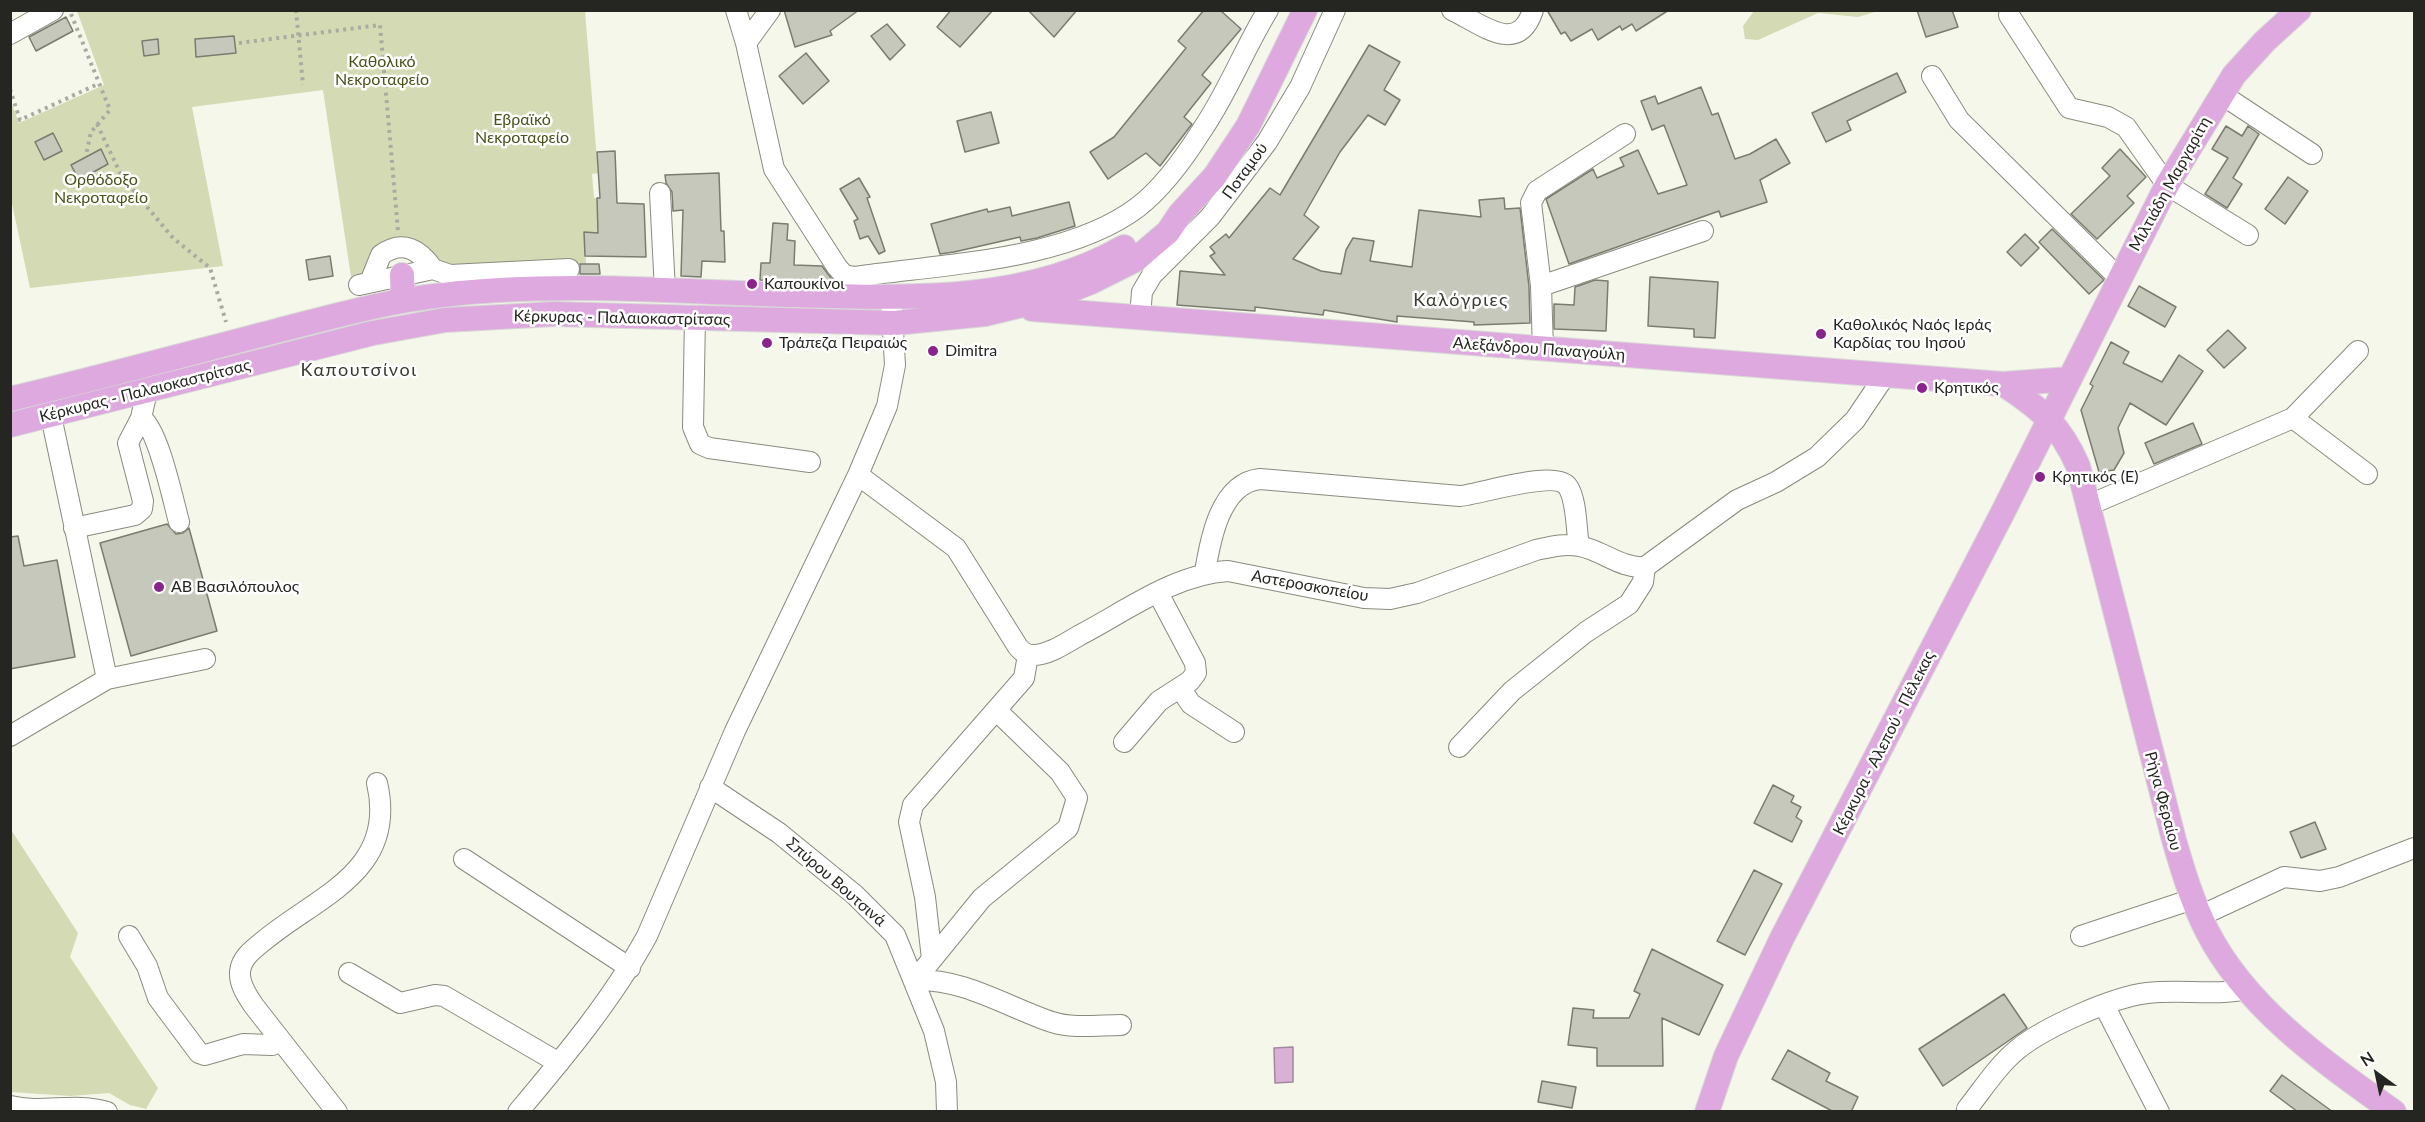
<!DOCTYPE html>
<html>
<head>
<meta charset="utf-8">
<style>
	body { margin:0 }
	#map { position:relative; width:2425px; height:1122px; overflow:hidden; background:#f4f7ea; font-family:Lato,sans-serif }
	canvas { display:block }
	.frame { position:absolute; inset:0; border:12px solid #252621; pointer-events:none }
	.north { position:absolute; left:2347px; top:1044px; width:60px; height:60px; -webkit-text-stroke:4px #fff; paint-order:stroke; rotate:327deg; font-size:16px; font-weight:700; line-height:24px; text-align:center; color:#252621 }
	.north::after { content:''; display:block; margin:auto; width:21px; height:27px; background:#252621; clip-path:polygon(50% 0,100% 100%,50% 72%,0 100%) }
</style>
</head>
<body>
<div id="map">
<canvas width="2425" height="1122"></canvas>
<div class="frame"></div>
<div class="north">N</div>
</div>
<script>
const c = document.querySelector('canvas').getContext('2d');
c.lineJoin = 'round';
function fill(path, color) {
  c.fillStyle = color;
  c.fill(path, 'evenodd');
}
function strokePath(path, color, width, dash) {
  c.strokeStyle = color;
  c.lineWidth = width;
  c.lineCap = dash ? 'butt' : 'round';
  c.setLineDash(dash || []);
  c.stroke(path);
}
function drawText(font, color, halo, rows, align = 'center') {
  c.font = font + ' Lato,sans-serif';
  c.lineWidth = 5;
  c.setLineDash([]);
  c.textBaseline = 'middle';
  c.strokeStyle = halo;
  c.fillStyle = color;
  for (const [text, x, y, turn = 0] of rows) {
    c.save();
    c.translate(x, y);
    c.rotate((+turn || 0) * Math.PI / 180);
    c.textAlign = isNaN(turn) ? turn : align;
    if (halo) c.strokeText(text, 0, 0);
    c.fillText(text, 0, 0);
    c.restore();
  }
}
fill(new Path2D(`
	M77,11H585L598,173L592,174L594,198H597L598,233H585L586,264L434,266L406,243L369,275L351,277L323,90L192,107L223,266L30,288L11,199L10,99L19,123L104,85Z
	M1754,11V10L1878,11L1858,17L1818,13L1758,40L1745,39L1743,26Z
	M10,828L78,933L70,957L158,1088L146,1109L130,1105L109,1093L70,1096L11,1092Z`), '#d4dbb4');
const water = new Path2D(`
	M1293,1047V1082L1275,1083L1274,1048Z`);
fill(water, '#d9b1d7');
strokePath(water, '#a387a0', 1.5);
const building = new Path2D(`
	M784,10H859L830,31L832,35L795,47Z
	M951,10H993L960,47L937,27Z
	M1028,10H1077L1054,37Z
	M1204,10H1220L1241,29L1202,75L1211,83L1184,117L1192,124L1160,166L1146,153L1108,179L1090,152L1114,137L1157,84L1186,48L1178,41Z
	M1547,10H1669L1636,31L1632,24L1622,30L1620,26L1598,40L1592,29L1571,41L1565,32L1561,34Z
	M1917,10H1952L1958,27L1926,37Z
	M66,17L73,31L36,51L29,37Z
	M887,24L905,45L890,60L871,36Z
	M234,36L236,53L196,57L195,39Z
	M158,39L159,54L144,56L142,41Z
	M1369,45L1400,62L1384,90L1400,100L1385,125L1368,115L1340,152L1304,215L1319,227L1293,259L1321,271L1341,274L1346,250L1353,238L1374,241L1370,261L1412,267L1419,210L1481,217L1479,200L1504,198L1505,209L1520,208L1529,287L1530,323L1474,325V322L1397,316V322L1324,310L1323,315L1255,307V311L1177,305L1180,271L1225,275L1210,256L1215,253L1210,247L1226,234L1229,238L1270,188L1280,195Z
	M806,53L829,81L803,104L779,76Z
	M1897,73L1906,92L1847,121L1851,130L1826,142L1812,113Z
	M1701,87L1712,115L1718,113L1735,159L1750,154L1776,139L1790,163L1760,180L1767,202L1721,217L1719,211L1569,264L1546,199L1593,169L1597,178L1624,166L1620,158L1638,150L1658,194L1687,185L1664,125L1652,130L1641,101L1655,96L1658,104Z
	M991,112L999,143L965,152L957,121Z
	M2226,126L2242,136L2248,126L2259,134L2233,178L2242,184L2227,208L2205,194L2228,158L2212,149Z
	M53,133L62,151L44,160L35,142Z
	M101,149L108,164L79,180L71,165Z
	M2120,149L2146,177L2127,196L2134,203L2097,239L2071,214L2110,176L2102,168Z
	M615,151L617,203L644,204L646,257L585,256L584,232L598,233L597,198H600L597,152Z
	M719,173L721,231H724L725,262L702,261L701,277L681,276L683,210L673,211L672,192L666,183L665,175Z
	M2288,177L2308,191L2285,224L2265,209Z
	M859,178L870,197L867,198L885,251L879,254L868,236L860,239L854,221L858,219L840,189Z
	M1069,202L1075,226L1037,238L1021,241L1020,237L954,252L940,254L931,224L987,209L988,212L1010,207L1012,216Z
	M773,223L788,224L787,240L795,241L794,265L822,266L834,282L760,280L761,263H770Z
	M2052,229L2104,280L2089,294L2039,242Z
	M2025,234L2039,248L2021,266L2007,252Z
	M330,256L333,276L309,280L306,260Z
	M580,264H599L600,274H580Z
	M1650,277L1718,282L1715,338L1694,337V329L1648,326Z
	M1595,280L1608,281L1606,331L1554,329V304L1574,305L1575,287Z
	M2139,286L2176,307L2165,327L2128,306Z
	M2228,330L2246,348L2224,368L2207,350Z
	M2111,342L2129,352L2123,363L2162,382L2179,355L2203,371L2166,425L2130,403L2118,428L2124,453L2114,470L2099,472L2081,410L2093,386L2090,384Z
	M2193,423L2202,444L2154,464L2145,443Z
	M167,524L176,534L183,533L189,528L217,631L131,656L100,543Z
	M18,536L24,566L57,560L75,657L10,669V537Z
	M1773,785L1794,796L1791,802L1801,807L1796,817L1802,821L1792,842L1754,823Z
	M2315,822L2326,849L2301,858L2290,832Z
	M1754,870L1782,884L1745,955L1717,941Z
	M1652,949L1723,985L1699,1035L1662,1018L1663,1066H1597V1048L1568,1045L1573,1008L1594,1010L1593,1018H1629L1640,994L1634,991Z
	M2004,994L2027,1028L1943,1086L1919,1049Z
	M1788,1050L1830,1073L1826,1081L1858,1097L1851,1112H1834L1772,1079Z
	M2282,1075L2333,1112H2298L2270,1091Z
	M1542,1081L1576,1087L1572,1108L1538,1102Z`);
fill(building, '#c5c8bb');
strokePath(building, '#7a7c70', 1.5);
const minor = new Path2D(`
	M736,10L746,43L774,169L837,267L844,275L854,277
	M1452,10C1483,25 1518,56 1533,10
	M2009,15L2069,108L2108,117L2126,127L2167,185L2248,235
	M10,34L53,10
	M746,43L770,10
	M1932,76L1959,120L2120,279
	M2221,94L2312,154
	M660,193L665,291
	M370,282L381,255C403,239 420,250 433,269
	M359,285L433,269L450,275L569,269
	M1541,286L1703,231
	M853,297L854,277C941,264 1067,261 1138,207C1164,187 1185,157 1202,130C1228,92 1244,49 1268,10
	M1140,316L1142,292L1152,275L1210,217L1267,142L1300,87L1335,10
	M695,318L693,427L700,444L709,448L810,462
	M1543,349L1541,286L1531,203L1537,191L1625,134
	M141,418C158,428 173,500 179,522
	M2293,418L2367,474
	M858,475L956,548L1018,647C1022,652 1026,655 1033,655C1049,655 1066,643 1080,635C1126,611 1175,574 1228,571L1364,598L1390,599L1417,593L1536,550C1550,547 1565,543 1579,546C1602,550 1621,569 1645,567L1737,500L1776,482L1817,457L1855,420L1886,374
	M2089,505L2293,418L2358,351
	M74,528L135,515L142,509L143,501L128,443L141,418L147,391
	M1205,572C1210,541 1220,483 1260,479L1460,496C1481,494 1556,469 1568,487C1577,501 1576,529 1579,546
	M107,679L205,659
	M1180,688L1191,704L1234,732
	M10,736L107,679L51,416
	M1124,742L1159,701L1190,681L1196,673L1195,663L1158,593
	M1459,747L1512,691L1586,632L1629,604L1643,582L1645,567
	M710,787L779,833L855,895L895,935L934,1031L946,1082L947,1112
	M464,859L630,968
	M2200,916L2284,877L2320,881L2339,877L2414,848
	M129,936L147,966L158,998L199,1053L205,1055L243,1044L272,1045L281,1041
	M2081,936L2193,899
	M932,959L925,897L909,822L913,805L1024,678L1028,655
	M349,973L400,1003L435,995L444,996L559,1063
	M915,980L982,898L1068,828L1077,798L1060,772L996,710
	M915,980C963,978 1007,1007 1052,1022C1072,1029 1100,1025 1121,1025
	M2104,1005L2159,1112
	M10,1106C42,1114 75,1102 107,1112
	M1967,1109C1983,1089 1998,1065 2018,1049C2045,1027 2113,997 2147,993C2181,989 2214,996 2248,989
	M337,1112L254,1006C247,996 239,984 240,972C241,959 251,951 261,943C316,896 398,873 377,783
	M518,1112C565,1056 612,1000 647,936L735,731L858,475L887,406L895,365L891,296`);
const major = new Path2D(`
	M402,275L403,301
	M1032,309L2003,384L2070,379
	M2003,384C2040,408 2060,425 2078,466L2174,840C2183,871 2192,901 2207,931C2247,1009 2324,1062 2394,1112
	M10,399C99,378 187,354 276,331C331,317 386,301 443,295C559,281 679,292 796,295C906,298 1025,304 1124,247
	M10,425L373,333L445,320L554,314L895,323L985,314L1051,298L1091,282L1135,260L1168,232L1180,214L1215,176L1248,126L1305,10
	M1707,1112L1726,1056L1782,938L2003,512L2167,185L2234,75L2265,41L2299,10`);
strokePath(minor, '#898b7f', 22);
strokePath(major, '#d8d8d7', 26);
strokePath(new Path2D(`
	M296,10L303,85
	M71,14L110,110L91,132L86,155
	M239,43L380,25L398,231
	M10,89L20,120L98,84
	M97,124L122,177L173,238L210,268L226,322`), '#a9aba1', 4, [3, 4.5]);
strokePath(minor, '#fff', 20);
strokePath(major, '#dea9de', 24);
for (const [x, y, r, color] of [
	[752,284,6,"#89248b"],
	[1821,334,6,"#89248b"],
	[767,343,6,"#89248b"],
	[933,351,6,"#89248b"],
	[1922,388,6,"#89248b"],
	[2040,477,6,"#89248b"],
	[159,587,6,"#89248b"]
]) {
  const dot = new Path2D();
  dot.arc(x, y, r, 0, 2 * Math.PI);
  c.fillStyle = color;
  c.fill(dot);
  strokePath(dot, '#fff', 2);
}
drawText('16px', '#4b521a', '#fff', [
	["Καθολικό",382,62],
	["Νεκροταφείο",382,80],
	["Εβραϊκό",522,120],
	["Νεκροταφείο",522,138],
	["Ορθόδοξο",101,180],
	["Νεκροταφείο",101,198]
]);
drawText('16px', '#252621', '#fff', [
	["Ποταμού",1245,171,-54],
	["Μιλτιάδη Μαργαρίτη",2170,184,-61],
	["Κέρκυρας - Παλαιοκαστρίτσας",622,318,1],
	["Αλεξάνδρου Παναγούλη",1539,349,4],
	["Κέρκυρας - Παλαιοκαστρίτσας",145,391,-14],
	["Αστεροσκοπείου",1310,586,10],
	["Κέρκυρα - Αλεπού - Πέλεκας",1884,743,-63],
	["Ρήγα Φεραίου",2163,801,75],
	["Σπύρου Βουτσινά",836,882,41]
]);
drawText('16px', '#252621', '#fff', [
	["Καπουκίνοι",764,284],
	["Καθολικός Ναός Ιεράς",1833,325],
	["Καρδίας του Ιησού",1833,343],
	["Τράπεζα Πειραιώς",779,343],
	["Dimitra",945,351],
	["Κρητικός",1934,388],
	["Κρητικός (E)",2052,477],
	["ΑΒ Βασιλόπουλος",171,587]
], 'left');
c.letterSpacing = '1.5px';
drawText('18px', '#3a3c32', '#fff', [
	["Καλόγριες",1461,300],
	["Καπουτσίνοι",359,370]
]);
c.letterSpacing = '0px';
</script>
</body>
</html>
